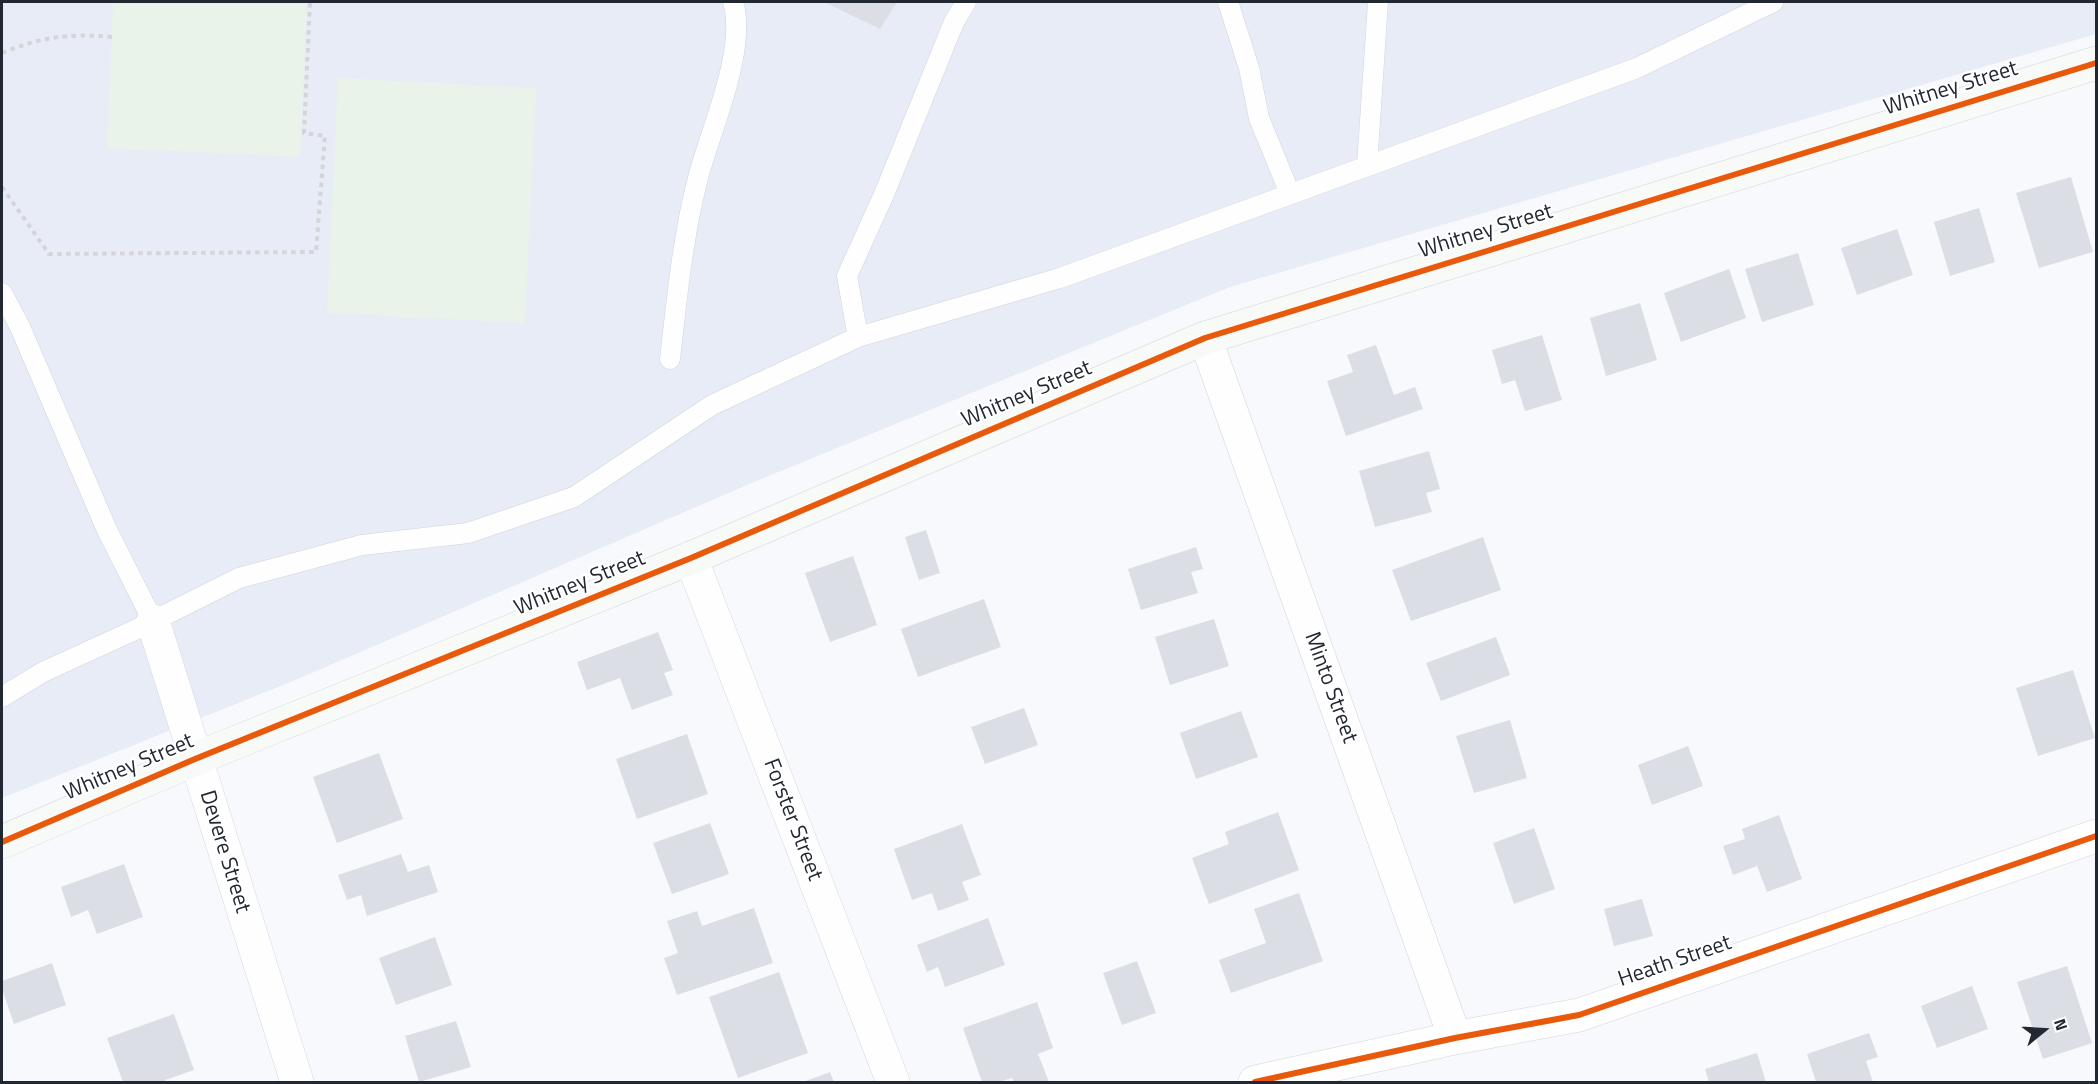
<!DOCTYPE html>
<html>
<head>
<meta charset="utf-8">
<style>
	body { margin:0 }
	#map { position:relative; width:2098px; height:1084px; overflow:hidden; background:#f7f9fc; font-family:"Titillium Web",sans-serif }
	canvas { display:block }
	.frame { position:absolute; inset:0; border:3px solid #222832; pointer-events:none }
	.north { position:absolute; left:2014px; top:1000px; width:60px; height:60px; -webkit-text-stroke:4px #fff; paint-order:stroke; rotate:72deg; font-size:16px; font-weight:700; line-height:24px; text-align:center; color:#222832 }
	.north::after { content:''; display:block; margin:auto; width:21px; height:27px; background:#222832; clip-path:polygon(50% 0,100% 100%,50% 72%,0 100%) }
</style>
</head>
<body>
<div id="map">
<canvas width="2098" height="1084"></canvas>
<div class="frame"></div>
<div class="north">N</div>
</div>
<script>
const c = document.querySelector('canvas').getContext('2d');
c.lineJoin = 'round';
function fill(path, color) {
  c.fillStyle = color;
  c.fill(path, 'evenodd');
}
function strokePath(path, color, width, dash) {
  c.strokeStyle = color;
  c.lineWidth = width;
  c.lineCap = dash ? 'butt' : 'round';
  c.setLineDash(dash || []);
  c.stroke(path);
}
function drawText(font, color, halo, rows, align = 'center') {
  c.font = font + ' "Titillium Web",sans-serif';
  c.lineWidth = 4.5;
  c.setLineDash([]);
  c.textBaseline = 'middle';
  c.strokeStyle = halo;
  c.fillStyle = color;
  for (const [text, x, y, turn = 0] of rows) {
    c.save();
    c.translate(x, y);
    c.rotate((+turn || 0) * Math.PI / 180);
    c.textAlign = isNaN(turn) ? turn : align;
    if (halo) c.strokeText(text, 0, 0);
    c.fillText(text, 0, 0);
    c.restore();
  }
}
fill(new Path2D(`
	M2,2H2096V34L1230,287L754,482L298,679L2,798Z`), '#e7ecf6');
fill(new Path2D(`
	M113,2H307L300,157L107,148Z
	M338,78L536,88L525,323L327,313Z`), '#e9f3ea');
fill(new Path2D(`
	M824,2H897L880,29Z
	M2071,177L2093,252L2039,268L2016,193Z
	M1979,208L1995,262L1950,276L1934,222Z
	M1897,229L1913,275L1857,295L1841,248Z
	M1798,253L1814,305L1762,322L1745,269Z
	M1729,269L1746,318L1681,342L1664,293Z
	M1640,303L1657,360L1606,376L1590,318Z
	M1542,335L1562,400L1525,411L1515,380L1502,384L1492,350Z
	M1376,345L1394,395L1415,387L1423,409L1346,436L1327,381L1353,372L1347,355Z
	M1429,451L1440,489L1426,493L1432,512L1375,527L1359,471Z
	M926,530L940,573L919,580L905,537Z
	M1483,537L1501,590L1411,621L1392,570Z
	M1196,547L1203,569L1191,572L1198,593L1141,610L1128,569Z
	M853,556L877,625L830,642L805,573Z
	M984,599L1001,647L918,677L901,629Z
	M1214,619L1229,666L1170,685L1155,637Z
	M658,632L673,670L664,673L673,695L632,710L620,678L587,690L577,662Z
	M1496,637L1510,675L1441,701L1426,663Z
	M2073,670L2095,738L2038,756L2016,688Z
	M1024,708L1038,745L985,764L971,727Z
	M1241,711L1258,757L1196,779L1180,733Z
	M1510,720L1527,778L1474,793L1456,736Z
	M687,734L708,794L637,819L616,759Z
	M1688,746L1703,786L1652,805L1638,765Z
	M379,753L403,819L337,843L313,777Z
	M1278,812L1299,870L1209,904L1192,858L1229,844L1225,832Z
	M1779,815L1802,879L1767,892L1757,866L1733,875L1723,846L1745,839L1742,829Z
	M710,823L729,874L672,894L653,843Z
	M962,824L981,875L962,882L969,900L938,911L932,893L912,900L894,849Z
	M1534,828L1555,889L1514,904L1493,843Z
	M401,854L408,872L429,865L438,892L367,916L361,895L347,900L338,875Z
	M124,864L143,917L97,934L88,910L71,917L61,887Z
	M1299,893L1323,961L1231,993L1219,960L1266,943L1254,909Z
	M1642,899L1653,936L1614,946L1604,909Z
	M754,908L773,963L677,995L664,958L678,953L667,921L697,911L702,926Z
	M988,918L1005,965L945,987L938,967L927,972L917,945Z
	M435,937L452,985L396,1005L379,958Z
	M1137,961L1156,1013L1122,1025L1103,973Z
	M52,963L66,1005L14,1024L2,989V981Z
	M2067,966L2092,1043L2043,1059L2017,982Z
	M779,972L808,1053L738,1078L709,997Z
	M1972,986L1988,1029L1937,1048L1921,1006Z
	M1037,1002L1053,1048L1038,1054L1049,1082H1014L1012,1078L998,1082H982L963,1028Z
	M174,1014L194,1070L165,1080L166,1082H123L107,1038Z
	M456,1021L471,1067L419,1082L405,1036Z
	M1869,1033L1878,1057L1866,1061L1873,1082H1816L1807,1054Z
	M1757,1053L1766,1082H1709L1705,1069Z
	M830,1072L834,1082H803Z`), '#dbdfe5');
const lane = new Path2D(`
	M1228,2L1249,68L1259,118L1290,194
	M1367,166L1378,2
	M2,293L20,327L107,530L153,621
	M858,337L847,276L885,192L954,22L966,2
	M670,359C677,297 683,234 699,174C712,127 747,49 733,2
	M2,697L43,672L137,629L239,578L362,545L468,533L574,497L712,405L858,337L1060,278L1637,68L1773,2`);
const street = new Path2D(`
	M1205,338L1455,1038
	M691,558L893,1082
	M153,621L297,1082
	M1255,1082L1455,1038L1579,1015L2096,836`);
const secondary = new Path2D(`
	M2,842L195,759L691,558L1205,338L2096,63`);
strokePath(lane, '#d1d5db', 21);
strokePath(street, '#d1d5db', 34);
strokePath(secondary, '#d1d5db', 34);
strokePath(new Path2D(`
	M2,53C42,37 68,33 112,37
	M2,187L49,254L316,252L325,136L304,133L310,2`), '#d5d5d7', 4, [4.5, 4.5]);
strokePath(lane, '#fefeff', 20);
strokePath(street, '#fefeff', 33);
strokePath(secondary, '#f7faf7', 33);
strokePath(new Path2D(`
	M2,842L195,759L691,558L1205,338L2096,63
	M1255,1082L1455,1038L1579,1015L2096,836`), '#e8590c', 6);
drawText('22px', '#222832', '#fff', [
	["Whitney Street",1951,89,-17],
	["Whitney Street",1486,232,-17],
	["Whitney Street",1027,395,-23],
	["Whitney Street",580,584,-22],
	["Minto Street",1330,688,70],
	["Whitney Street",129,768,-23],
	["Forster Street",792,820,69],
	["Devere Street",224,852,73],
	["Heath Street",1675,962,-19]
]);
</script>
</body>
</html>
